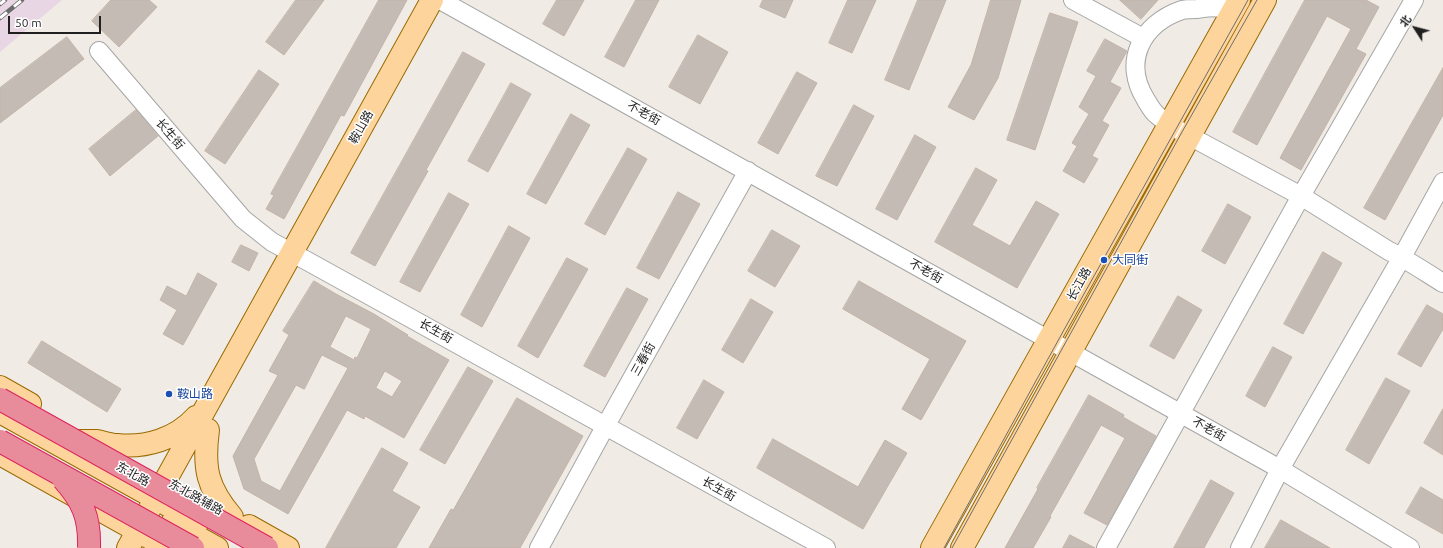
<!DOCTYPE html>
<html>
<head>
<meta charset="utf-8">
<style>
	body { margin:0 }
	#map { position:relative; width:1443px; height:548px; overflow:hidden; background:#f0ece5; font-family:Ubuntu,"Noto Sans SC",sans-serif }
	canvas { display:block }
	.north { position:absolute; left:1395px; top:8px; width:40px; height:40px; -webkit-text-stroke:3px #fff; paint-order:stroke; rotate:306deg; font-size:11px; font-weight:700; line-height:16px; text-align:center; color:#1f1f1f }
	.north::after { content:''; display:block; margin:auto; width:14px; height:18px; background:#1f1f1f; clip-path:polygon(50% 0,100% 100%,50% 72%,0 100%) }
	.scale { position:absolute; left:8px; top:16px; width:93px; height:18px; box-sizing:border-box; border:2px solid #1f1f1f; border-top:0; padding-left:5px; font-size:12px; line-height:14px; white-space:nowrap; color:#1f1f1f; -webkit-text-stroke:3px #fff; paint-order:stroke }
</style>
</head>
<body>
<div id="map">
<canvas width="1443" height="548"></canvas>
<div class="north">北</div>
<div class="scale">50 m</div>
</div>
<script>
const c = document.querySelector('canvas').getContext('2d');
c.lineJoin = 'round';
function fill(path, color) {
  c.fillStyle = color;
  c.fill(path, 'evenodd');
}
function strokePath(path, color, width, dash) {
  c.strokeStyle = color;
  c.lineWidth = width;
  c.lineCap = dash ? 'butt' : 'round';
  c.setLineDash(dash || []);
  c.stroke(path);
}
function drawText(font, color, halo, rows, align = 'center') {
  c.font = font + ' Ubuntu,"Noto Sans SC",sans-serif';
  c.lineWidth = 3;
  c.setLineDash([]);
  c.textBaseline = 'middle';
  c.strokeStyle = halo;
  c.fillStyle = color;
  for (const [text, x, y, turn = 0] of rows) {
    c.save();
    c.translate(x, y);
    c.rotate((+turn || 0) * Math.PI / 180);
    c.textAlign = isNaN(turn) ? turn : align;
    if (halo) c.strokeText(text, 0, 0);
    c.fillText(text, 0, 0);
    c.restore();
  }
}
fill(new Path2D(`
	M0,0H62L0,52Z`), '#e9d6e5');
const building = new Path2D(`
	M111,0H149L157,7L119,47L92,21Z
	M296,0H324L284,55L266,42Z
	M379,0H407L344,116L341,115L284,219L266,209L274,195L271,194Z
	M557,0H584L564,36L543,24Z
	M636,0H659L624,67L605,57Z
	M763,0H793L785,18L760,7Z
	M848,0H876L852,53L829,43Z
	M918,0H946L909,90L885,80Z
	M991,0H1021L998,78L974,120L948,107L971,65Z
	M1120,0H1158L1141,19Z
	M1305,0H1366L1379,7L1356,49L1366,54L1301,170L1280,158L1351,29L1327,16L1257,145L1233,132Z
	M1050,13L1078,22L1035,150L1007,140Z
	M698,35L728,52L700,104L669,87Z
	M67,37L84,59L0,123V88Z
	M1105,39L1127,51L1110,82L1121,88L1102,121L1109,125L1092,156L1098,159L1084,183L1063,171L1077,146L1072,143L1089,114L1079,107L1096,76L1087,71Z
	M463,52L485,64L426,170L428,171L375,266L351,253Z
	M1443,68V115L1385,220L1364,208Z
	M259,70L279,84L225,164L205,151Z
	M797,72L817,83L778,154L758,143Z
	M511,83L531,94L488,172L468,161Z
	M854,105L874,116L837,186L816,176Z
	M136,110L158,136L110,176L89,149Z
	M571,114L590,125L546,204L527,194Z
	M915,135L936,147L897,220L876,209Z
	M628,148L647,159L605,235L585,224Z
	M976,168L997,180L972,225L1010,246L1036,201L1059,214L1017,288L935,242Z
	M678,192L700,204L659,279L637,268Z
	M449,193L469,204L420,292L400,282Z
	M1228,204L1251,217L1225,264L1202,251Z
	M509,226L530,238L482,327L461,315Z
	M772,230L800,246L775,287L748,271Z
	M241,245L258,253L249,271L232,262Z
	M1323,252L1342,263L1303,334L1284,324Z
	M567,258L588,269L538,358L518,346Z
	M198,273L217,284L183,345L163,334L177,310L160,300L167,286L186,296Z
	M314,281L336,294L374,314L408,335L407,336L449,360L404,438L365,416L364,419L347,410L288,514L244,489L233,456L278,375L269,371L289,335L283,331ZM346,316L371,329L357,358L355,357L354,360L330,347ZM322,355L348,368L280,491L261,481L254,459L296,385L304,389ZM385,371L402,381L392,397L376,388Z
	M859,281L966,341L921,420L902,409L930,359L843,309Z
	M627,288L648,299L605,377L584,366Z
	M1178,296L1202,310L1174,359L1150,346Z
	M751,299L773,312L743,363L722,350Z
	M1427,305L1443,314V329L1421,367L1398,354Z
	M42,341L121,389L107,412L28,363Z
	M1273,347L1292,357L1265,407L1246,396Z
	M468,367L493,381L445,464L420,450Z
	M1386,378L1410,391L1369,464L1346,450Z
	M704,380L724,392L697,439L677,428Z
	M1089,395L1124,415L1123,417L1156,436L1107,525L1084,513L1125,438L1101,425L1050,516L1051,517L1033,548H1005L1038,489L1037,488Z
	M517,398L583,436L520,548H429L451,509L453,510Z
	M1443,409V455L1424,443Z
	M773,439L858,487L885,440L907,453L863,529L757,468Z
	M382,448L408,463L392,491L420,507L396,548H326Z
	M1211,480L1234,493L1204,548H1174Z
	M1421,487L1443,500V534L1406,513Z
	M1281,520L1330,548H1265Z
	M1070,535L1095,548H1063Z`);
fill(building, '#c4bcb4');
strokePath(building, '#c2b3a7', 1);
const minor = new Path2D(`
	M440,0L1280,469L1410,548
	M1073,0L1143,38
	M1233,11C1218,6 1212,7 1197,9C1192,9 1186,9 1182,10C1141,24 1122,62 1146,100C1149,105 1152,111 1157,115C1164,122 1174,127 1182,132L1301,196L1389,251C1408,260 1425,272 1443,283
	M99,51L243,219L272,242L309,262L826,548
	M539,548L606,425L748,171
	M1106,548L1301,196L1414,0
	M1240,548L1280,469L1402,257L1443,182`);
const major = new Path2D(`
	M0,387L30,404
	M0,412L198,522
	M208,430C203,468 207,488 232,517
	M71,441C79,441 87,441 96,441C103,442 110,445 117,445C146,448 176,439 196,417
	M0,454L168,548
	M172,523L217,548
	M249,526L288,548
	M128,548L432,0
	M932,548L1239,0
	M962,548L1265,0`);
strokePath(minor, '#a6a6a6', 20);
strokePath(major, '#996900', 24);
strokePath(minor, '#fff', 18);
strokePath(major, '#fdd59c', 22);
strokePath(new Path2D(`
	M944,548L1065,328L1248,0
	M952,548L1182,132L1257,0`), '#6d6d6d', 1);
const rail = new Path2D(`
	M0,4L5,0
	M0,18L22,0`);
strokePath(rail, '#6d6d6d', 4.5);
strokePath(rail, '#fff', 3, [9]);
const highwayBridge = new Path2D(`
	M0,399L267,548
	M0,441L193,548
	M63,479C83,501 90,518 89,548`);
strokePath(highwayBridge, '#de225f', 24, []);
strokePath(highwayBridge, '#e88b9b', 22);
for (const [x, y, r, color] of [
	[1104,260,4,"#1a4fb4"],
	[169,394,4,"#1a4fb4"]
]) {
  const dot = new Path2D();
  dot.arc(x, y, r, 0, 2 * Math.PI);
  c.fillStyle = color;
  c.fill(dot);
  strokePath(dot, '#fff', 1.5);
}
drawText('12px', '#1f1f1f', '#fff', [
	["不老街",644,113,29],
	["鞍山路",361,127,-61],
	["长生街",170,134,49],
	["不老街",926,271,29],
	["长江路",1079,284,-61],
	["长生街",436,331,29],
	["三春街",643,359,-61],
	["不老街",1209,429,29],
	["东北路",133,474,29],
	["长生街",719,489,29],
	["东北路辅路",196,497,29]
]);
drawText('12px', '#164399', '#fff', [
	["大同街",1112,260],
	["鞍山路",177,394]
], 'left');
</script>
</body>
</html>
